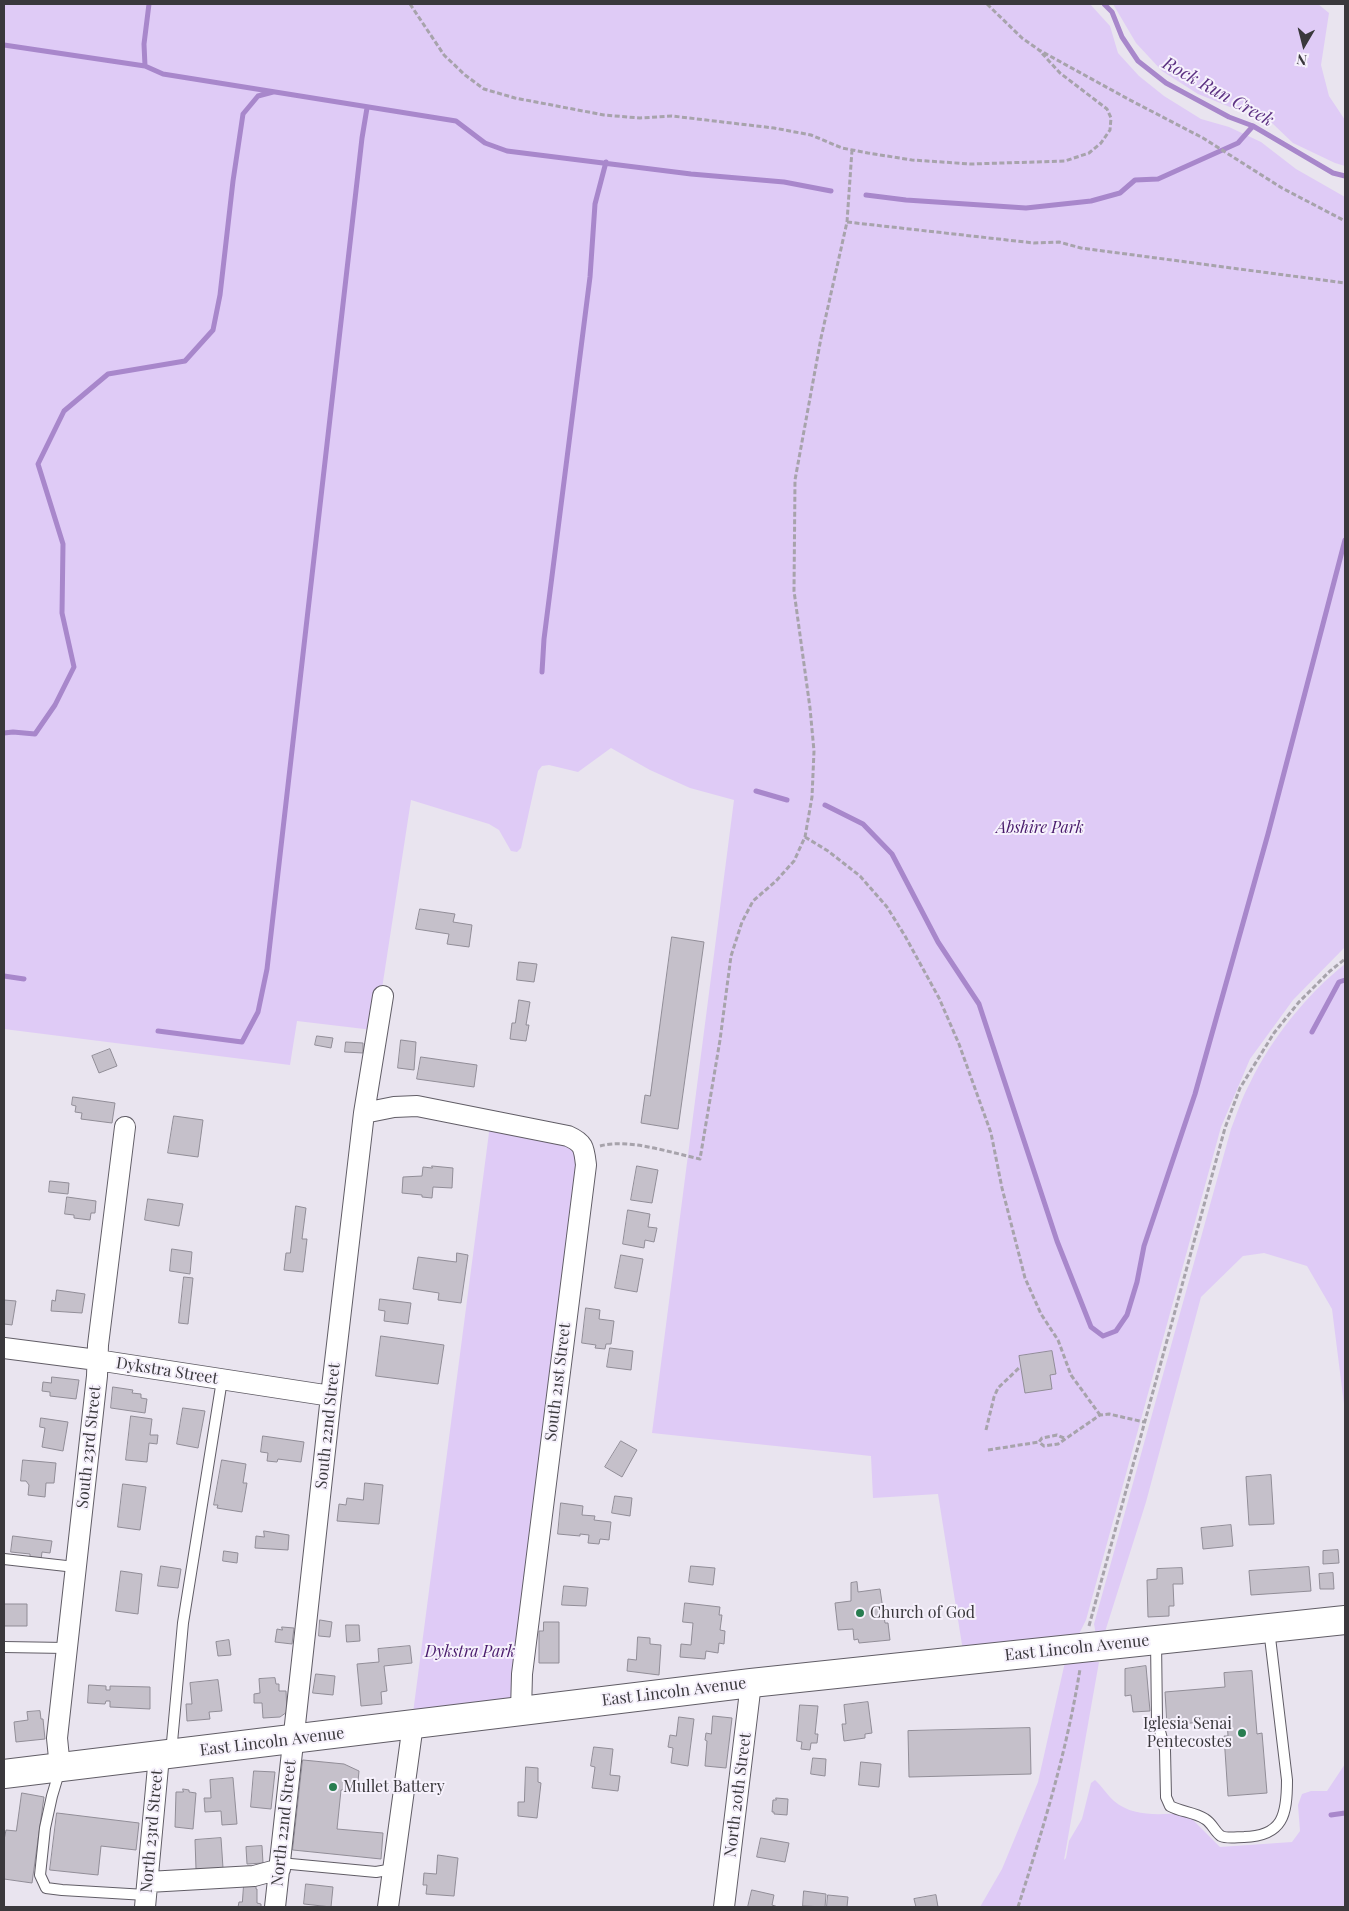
<!DOCTYPE html>
<html>
<head>
<meta charset="utf-8">
<style>
	body { margin:0 }
	#map { position:relative; width:1349px; height:1911px; overflow:hidden; background:#e9e4ef; font-family:"Playfair Display",serif }
	canvas { display:block }
	.frame { position:absolute; inset:0; border:5px solid #3a383c; pointer-events:none }
	.north { position:absolute; left:1279px; top:20px; width:50px; height:50px; -webkit-text-stroke:4px #f6f1fc; paint-order:stroke; rotate:188deg; font-size:14px; font-weight:700; line-height:20px; text-align:center; color:#3a383c }
	.north::after { content:''; display:block; margin:auto; width:18px; height:22px; background:#3a383c; clip-path:polygon(50% 0,100% 100%,50% 72%,0 100%) }
</style>
</head>
<body>
<div id="map">
<canvas width="1349" height="1911"></canvas>
<div class="frame"></div>
<div class="north">N</div>
</div>
<script>
const c = document.querySelector('canvas').getContext('2d');
c.lineJoin = 'round';
function fill(path, color) {
  c.fillStyle = color;
  c.fill(path, 'evenodd');
}
function strokePath(path, color, width, dash) {
  c.strokeStyle = color;
  c.lineWidth = width;
  c.lineCap = dash ? 'butt' : 'round';
  c.setLineDash(dash || []);
  c.stroke(path);
}
function drawText(font, color, halo, rows, align = 'center') {
  c.font = font + ' "Playfair Display",serif';
  c.lineWidth = 4;
  c.setLineDash([]);
  c.textBaseline = 'middle';
  c.strokeStyle = halo;
  c.fillStyle = color;
  for (const [text, x, y, turn = 0] of rows) {
    c.save();
    c.translate(x, y);
    c.rotate((+turn || 0) * Math.PI / 180);
    c.textAlign = isNaN(turn) ? turn : align;
    if (halo) c.strokeText(text, 0, 0);
    c.fillText(text, 0, 0);
    c.restore();
  }
}
fill(new Path2D(`
	M4,4H1090L1110,26L1118,53L1139,76L1164,96L1201,119L1229,127L1261,142L1296,169L1345,197V947L1293,1000L1250,1059L1221,1127L1086,1620L1079,1634L1059,1639L963,1651L938,1494L873,1498L871,1456L652,1433L734,800L690,788L650,770L611,748L578,772L549,765L542,766L538,771L521,848L517,852L511,851L499,830L489,824L411,800L381,995L373,1030L297,1021L290,1065L4,1029Z
	M1113,4H1318L1329,13L1321,65L1329,96L1345,120V166L1335,163L1293,143L1272,123L1252,110L1230,107L1198,94L1162,71L1136,43Z
	M1345,964V1412L1332,1309L1307,1266L1264,1253L1243,1256L1201,1297L1146,1502L1104,1635H1096L1094,1624L1231,1129C1237,1114 1242,1097 1250,1083C1271,1039 1307,994 1345,964Z
	M490,1125L546,1135L580,1153L511,1700L413,1713Z
	M1065,1662H1099L1064,1860L1066,1858L1069,1841L1082,1819L1091,1783L1095,1780C1102,1786 1107,1795 1114,1801C1134,1818 1161,1814 1186,1813L1220,1847L1292,1842L1300,1831L1298,1805L1302,1794L1311,1791H1327L1345,1764V1907H980L1002,1869L1038,1782Z`), '#dfcbf6');
strokePath(new Path2D(`
	M149,4L144,44L145,66L163,74L456,121L485,143L507,151L691,174L784,182L831,191
	M1104,4L1112,12L1122,37L1138,61L1166,83L1229,117L1253,126L1333,173L1345,176
	M4,45L145,66
	M866,195L906,200L1026,208L1091,201L1120,193L1135,180L1158,179L1238,143L1253,126
	M542,672L544,639L590,277L595,204L606,162
	M4,733L13,732L35,734L55,705L74,667L62,613L63,544L38,464L64,411L108,374L185,361L213,330L220,295L233,181L243,114L258,96L273,92
	M756,791L787,800
	M825,805L863,824L892,854L938,942L979,1004L1057,1241L1091,1327L1103,1336L1116,1331L1127,1315L1137,1282L1144,1246L1195,1094L1268,834L1345,540
	M4,976L24,979
	M158,1031L242,1042L258,1012L267,969L362,138L367,108
	M1312,1032L1339,982L1345,980
	M1331,1815L1345,1813`), '#a887cb', 5);
const building = new Path2D(`
	M420,909L455,914L453,922L472,925L469,947L447,944L449,934L416,929Z
	M672,937L704,942L678,1129L641,1123L645,1095L650,1096Z
	M519,962L537,964L534,982L517,980Z
	M519,1000L530,1002L526,1025H529L526,1041L510,1039L512,1023H515Z
	M317,1036L333,1038L331,1048L315,1045Z
	M401,1040L416,1042L414,1070L398,1068Z
	M346,1042L363,1043V1053L345,1052Z
	M110,1049L117,1066L99,1073L92,1056Z
	M421,1057L477,1065L474,1087L417,1079Z
	M73,1097L115,1103L112,1123L81,1119L82,1113L75,1112L76,1106L72,1105Z
	M174,1116L203,1120L198,1157L168,1153Z
	M432,1166L453,1168L452,1188L433,1187L432,1198L422,1197V1195L402,1193L403,1177L422,1176L423,1167L432,1168Z
	M637,1166L658,1170L652,1203L631,1200Z
	M50,1181L69,1183L68,1194L49,1192Z
	M67,1197L96,1201L95,1213H91L90,1220L74,1218V1215L65,1214Z
	M148,1199L183,1204L179,1226L145,1220Z
	M296,1206L306,1208L302,1239H307L303,1272L284,1270L286,1253H290Z
	M628,1210L650,1214L648,1227L657,1228L654,1242L645,1240L644,1248L623,1244Z
	M172,1249L192,1252L190,1274L170,1271Z
	M457,1253L468,1255L461,1303L438,1300L439,1293L413,1289L418,1257L456,1262Z
	M621,1255L643,1259L637,1292L615,1288Z
	M184,1277L193,1278L188,1324L179,1323Z
	M57,1290L85,1294L82,1313L51,1311L52,1300L55,1301Z
	M380,1299L411,1303L408,1324L384,1321L385,1311L379,1310Z
	M4,1300L16,1301L12,1325L4,1324Z
	M586,1308L600,1310L599,1319L614,1321L611,1344H606L605,1349L595,1348L596,1345L582,1343Z
	M381,1336L444,1345L438,1384L376,1376Z
	M610,1348L633,1351L631,1370L607,1367Z
	M1052,1351L1056,1374L1050,1375L1052,1389L1025,1393L1019,1356Z
	M52,1377L79,1380L76,1399L50,1396V1392L42,1391L43,1382L51,1383Z
	M113,1387L133,1390L132,1393L141,1394V1398L147,1399L145,1413L111,1408Z
	M183,1408L205,1411L198,1448L177,1444Z
	M131,1416L152,1419L150,1435H158L157,1444L149,1443L147,1462L126,1460Z
	M41,1418L68,1422L63,1451L42,1447L45,1428L40,1427Z
	M263,1436L304,1442L301,1462L278,1459L277,1462L267,1461L268,1453L261,1452Z
	M621,1441L637,1450L622,1477L605,1467Z
	M23,1460L56,1463L54,1483H46L45,1497L28,1495L29,1485L26,1481H21Z
	M222,1460L246,1464L243,1483H247L242,1512L217,1508L218,1505H214Z
	M1271,1475L1274,1524L1249,1525L1246,1477Z
	M365,1483L383,1485L379,1524L337,1521L339,1504L346,1505L347,1498L363,1500Z
	M123,1484L146,1487L140,1530L118,1527Z
	M615,1496L632,1498L630,1516L612,1513Z
	M561,1503L583,1506L582,1515L595,1516L594,1520L611,1522L609,1540L600,1539L599,1544L588,1543L589,1535L580,1534V1536L558,1534Z
	M1231,1525L1233,1546L1203,1549L1201,1528Z
	M264,1531L289,1535L288,1550L255,1548L256,1536L264,1537Z
	M13,1536L52,1541L50,1553L42,1552L41,1560L30,1558V1554L11,1552Z
	M1338,1550L1339,1563L1323,1564V1551Z
	M224,1551L238,1553L237,1563L223,1561Z
	M161,1566L181,1569L178,1588L158,1586Z
	M691,1566L715,1568L713,1585L689,1582Z
	M1309,1567L1311,1591L1251,1595L1249,1571Z
	M1182,1568L1183,1584H1173L1174,1606H1169V1616L1148,1617L1147,1580L1157,1579V1569Z
	M121,1571L142,1574L138,1614L116,1611Z
	M1333,1573L1334,1589H1320L1319,1574Z
	M857,1582L858,1592L880,1589L885,1623H888L890,1640L859,1643L858,1639L854,1640L853,1629L838,1630L835,1603L851,1601V1583Z
	M564,1586L588,1588L586,1606L562,1605Z
	M685,1603L720,1607L719,1615H722L720,1630L725,1631L724,1644L719,1643L718,1653L706,1651L705,1659L680,1657L681,1644L691,1645L693,1623L683,1622Z
	M4,1604H27V1626H4Z
	M320,1620L332,1622L330,1637L319,1636Z
	M544,1622H559V1663H539V1631H543Z
	M346,1625H359L360,1641L347,1642Z
	M282,1627L294,1628L292,1644L275,1642L277,1629L282,1630Z
	M638,1637L650,1638V1644L661,1645L659,1675L627,1671L628,1659L636,1660Z
	M229,1640L231,1655L218,1656L216,1642Z
	M410,1646L412,1663L384,1666L387,1691L381,1692L382,1704L361,1706L357,1664L379,1662L378,1649Z
	M1146,1666L1150,1711L1133,1712L1131,1695L1125,1696V1669Z
	M1252,1671L1257,1734L1262,1733L1267,1793L1228,1796L1224,1736H1228L1227,1720L1167,1725L1165,1692L1225,1687L1224,1673Z
	M316,1674L335,1676L333,1695L313,1693Z
	M275,1678L276,1684H279V1691H286L287,1712L280,1717L263,1718L262,1703H254V1694L260,1693L259,1679Z
	M218,1680L222,1711L209,1712L210,1719L187,1721L186,1704H192L190,1683Z
	M89,1685L106,1686V1690H110V1686L150,1687V1709L110,1707V1701H106L105,1704L88,1703Z
	M868,1702L872,1733L865,1734V1738L844,1741L842,1724H846L844,1705Z
	M800,1705L818,1706L815,1734H818L817,1743H811L810,1750L801,1749L802,1742L797,1741Z
	M40,1711L41,1719H43L45,1739L16,1742L14,1722L28,1720L27,1712Z
	M713,1716L732,1718L726,1768L705,1766L707,1741L705,1740L706,1733L711,1734Z
	M679,1717L694,1719L688,1766L671,1763L673,1748L668,1747L670,1735L676,1736Z
	M1030,1728L1031,1774L909,1777L908,1731Z
	M594,1747L613,1749L610,1775L620,1776L618,1791L592,1788L595,1767L591,1766Z
	M813,1758L826,1759L825,1776L811,1774Z
	M303,1760L344,1764L359,1771L357,1792L341,1790L337,1829L383,1833L381,1859L293,1850Z
	M861,1762L881,1764L879,1787L859,1785Z
	M526,1767L538,1768V1782L541,1783L537,1818L518,1816V1802H524Z
	M254,1771L275,1772L271,1809L251,1807Z
	M233,1778L237,1824L222,1825L221,1811L205,1812L204,1798H211L210,1780Z
	M183,1789L189,1790V1792L196,1793L193,1829L175,1827L176,1792H183Z
	M22,1793L44,1797L32,1883L4,1879V1840L6,1830L16,1831Z
	M776,1798L788,1799L787,1815L774,1814V1812H772L773,1800H776Z
	M57,1813L139,1823L136,1850L101,1846L98,1875L50,1870Z
	M221,1838L223,1868L196,1869L195,1840Z
	M761,1838L789,1843L785,1862L757,1857Z
	M262,1846L263,1863L247,1864L246,1847Z
	M438,1855L458,1858L454,1896L426,1894L427,1885H423L424,1873L436,1874Z
	M306,1884L333,1887L331,1907L304,1904Z
	M244,1885L256,1886V1889H257V1903L261,1904V1907H238L239,1902H242Z
	M752,1890L774,1895L772,1905L778,1907H748Z
	M804,1891L826,1894L825,1907L803,1906Z
	M828,1895L848,1897L847,1907H827Z
	M936,1895L938,1907H916L914,1899Z`);
fill(building, '#c5c0ca');
strokePath(building, '#918d97', 1);
const lane = new Path2D(`
	M4,1559L75,1567
	M1156,1640L1157,1720L1165,1750L1166,1797L1170,1806C1181,1812 1194,1812 1205,1819C1212,1823 1215,1832 1221,1836C1227,1839 1237,1837 1244,1837C1283,1836 1287,1815 1287,1780L1269,1629
	M4,1647L66,1648
	M171,1753L183,1623L222,1380
	M60,1769L52,1796L45,1828L40,1875L46,1888L62,1890L146,1895
	M280,1863L376,1872L393,1869`);
const street = new Path2D(`
	M364,1113L383,996
	M4,1348L97,1360L331,1396
	M60,1768L57,1738L97,1376L98,1345L125,1127
	M148,1882L254,1876L280,1869
	M145,1907L159,1756
	M275,1907L331,1396L364,1113L394,1107L417,1106L568,1136C584,1143 584,1148 586,1165L522,1674L521,1711
	M388,1907L413,1724
	M724,1907L751,1683`);
const secondary = new Path2D(`
	M4,1774L751,1683L1345,1620`);
strokePath(lane, '#615d66', 12);
strokePath(street, '#615d66', 22);
strokePath(secondary, '#615d66', 30);
strokePath(new Path2D(`
	M410,4L444,55L465,75L484,89L515,98L604,115L640,118L672,116L774,128L811,135L842,148L868,153L912,160L971,164L1065,161L1089,153L1101,143L1110,130L1111,118L1107,109L1060,73L1039,50
	M987,4L1022,38L1039,50L1128,99L1203,138L1282,188L1345,221
	M847,222L1034,243L1059,242L1081,248L1345,283
	M805,837L828,851L860,876L887,907L905,936L939,998L959,1044L991,1133L1002,1188L1025,1278L1041,1314L1058,1340L1071,1375L1100,1415
	M600,1146C628,1138 672,1153 700,1159L720,1040L731,956L742,922L753,901L776,881L794,861L805,837L812,797L814,751L810,708L794,591L795,480L821,338L847,222L852,150
	M986,1430L994,1397L998,1388L1020,1367
	M1064,1438L1057,1435L1042,1438L1039,1442L1044,1446L1058,1444L1100,1415L1109,1414L1144,1422
	M988,1450L1039,1442
	M1089,1626L1225,1128L1240,1088L1274,1033L1299,1002L1330,971L1345,959
	M1018,1907C1043,1829 1067,1751 1080,1669`), '#a7a3ab', 3, [5, 2.5]);
strokePath(lane, '#fff', 10);
strokePath(street, '#fff', 20);
strokePath(secondary, '#fff', 28);
for (const [x, y, r, color] of [
	[860,1613,5,"#287d50"],
	[1242,1733,5,"#287d50"],
	[333,1787,5,"#287d50"]
]) {
  const dot = new Path2D();
  dot.arc(x, y, r, 0, 2 * Math.PI);
  c.fillStyle = color;
  c.fill(dot);
  strokePath(dot, '#f6f1fc', 2);
}
drawText('italic 16px', '#481a6b', '#f6f1fc', [
	["Abshire Park",1040,828],
	["Dykstra Park",470,1652]
]);
drawText('16px', '#3a383c', '#f6f1fc', [
	["Dykstra Street",167,1371,9],
	["South 21st Street",558,1382,-83],
	["South 22nd Street",328,1426,-84],
	["South 23rd Street",89,1447,-84],
	["East Lincoln Avenue",1077,1648,-6],
	["East Lincoln Avenue",674,1692,-7],
	["East Lincoln Avenue",272,1742,-7],
	["North 20th Street",738,1795,-83],
	["North 22nd Street",284,1823,-84],
	["North 23rd Street",152,1831,-85]
]);
drawText('16px', '#3a383c', '#f6f1fc', [
	["Church of God",870,1613],
	["Iglesia Senai",1232,1724,"right"],
	["Pentecostes",1232,1742,"right"],
	["Mullet Battery",343,1787]
], 'left');
drawText('italic 18px', '#5c3182', '#f6f1fc', [
	["Rock Run Creek",1218,92,29]
]);
</script>
</body>
</html>
